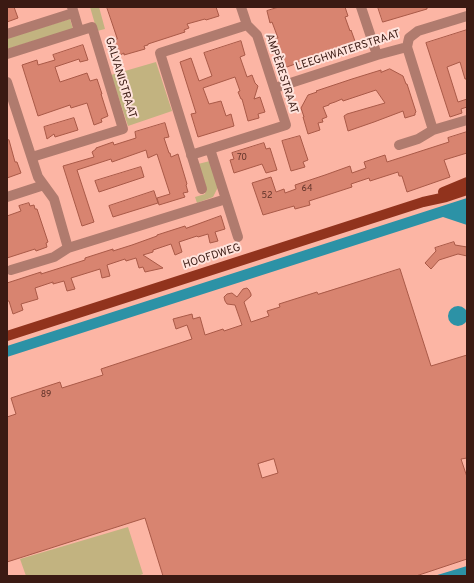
<!DOCTYPE html>
<html>
<head>
<meta charset="utf-8">
<style>
	body { margin:0 }
	#map { position:relative; width:474px; height:583px; overflow:hidden; background:#fcb5a4; font-family:Overpass,sans-serif }
	canvas { display:block }
	.frame { position:absolute; inset:0; border:8px solid #3b1a13; pointer-events:none }
</style>
</head>
<body>
<div id="map">
<canvas width="474" height="583"></canvas>
<div class="frame"></div>
</div>
<script>
const c = document.querySelector('canvas').getContext('2d');
c.lineJoin = 'round';
function fill(path, color) {
  c.fillStyle = color;
  c.fill(path, 'evenodd');
}
function strokePath(path, color, width, dash) {
  c.strokeStyle = color;
  c.lineWidth = width;
  c.lineCap = dash ? 'butt' : 'round';
  c.setLineDash(dash || []);
  c.stroke(path);
}
function drawText(font, color, halo, rows, align = 'center') {
  c.font = font + ' Overpass,sans-serif';
  c.lineWidth = 4;
  c.setLineDash([]);
  c.textBaseline = 'middle';
  c.strokeStyle = halo;
  c.fillStyle = color;
  for (const [text, x, y, turn = 0] of rows) {
    c.save();
    c.translate(x, y);
    c.rotate((+turn || 0) * Math.PI / 180);
    c.textAlign = isNaN(turn) ? turn : align;
    if (halo) c.strokeText(text, 0, 0);
    c.fillText(text, 0, 0);
    c.restore();
  }
}
fill(new Path2D(`
	M90,7H99L105,29L97,31Z
	M70,19L73,29L7,49V38Z
	M156,62L172,111L128,126L111,75Z
	M210,161L218,187L213,197L197,203L195,197L205,194L206,188L198,164Z
	M128,527L143,574L138,576H26L20,559Z`), '#c2b380');
fill(new Path2D(`
	M467,198V225L443,217L7,357V346Z
	M448 316a10 10 0 1 1 20 0a10 10 0 1 1-20 0Z
	M467,566V576H434Z`), '#2c92a6');
const building = new Path2D(`
	M7,7H14L18,18L7,22Z
	M107,7H216L219,16L206,20L205,19L187,24L189,28L184,30L185,32L148,44V45L144,46L145,49L124,55V53L120,55L118,49L115,51L112,41L117,39Z
	M279,7H345L348,16L345,17L350,31L351,30L356,44L314,58L313,57L297,62L298,63L284,68L274,39L278,38L272,22L270,23L267,11Z
	M378,7H427V9L383,22Z
	M467,30V79H465L460,62L447,67L458,102L467,99V107L461,109L462,113L450,117L426,43Z
	M241,41L245,55L240,57L247,77L252,75L255,83L258,86L254,99L260,97L265,112L258,114L259,118L248,121L242,99H241L238,92L240,91L235,77L203,88L209,104L221,101L226,116L231,114L234,126L198,137L191,114L196,113L180,62L191,58L199,81L212,76L204,53Z
	M83,45L88,60L80,62L79,59L55,67L60,82L87,73L90,81L97,79L102,94H101L108,116L101,119L102,122L94,125L87,103L71,108L70,105L38,116L22,65L37,60L38,65L55,60L53,55Z
	M390,69L403,76L406,84H407L416,112L415,113V115L405,118L403,111L374,122L348,131L344,116L347,114L385,103L376,90L343,101L342,99L335,102L329,104V105L323,107L327,117L322,119L323,122L318,123L320,130L308,134L303,117H304L301,108L308,95L317,92L316,91L352,79L381,70V72Z
	M74,118L78,130L55,137L54,134L47,139L44,127Z
	M165,123L169,137L164,138L169,153H170L171,157L178,154L187,184L186,185L188,192L183,193L185,197L159,205L157,198L170,194L157,154L148,158L146,150L112,162L111,159L77,170L94,222L82,226L63,166L94,157L92,152L96,149V148L113,142L114,145L136,138L135,132Z
	M467,132V153L444,160L450,177L407,192L402,176H399L398,172L370,181L369,178L351,184L352,187L309,201L310,205L295,209L294,206L263,215L252,183L271,177L276,192L284,189L285,193L296,189L295,185L325,175L350,166L352,173L366,168L364,162L385,155L387,162L449,142L448,138Z
	M300,136L308,160L303,162L305,167L291,171L282,141Z
	M9,140L15,162H17L21,173L7,178V141Z
	M264,143L266,149L270,148L277,170L266,173L262,164L234,173L230,160L234,159L232,153Z
	M141,167L144,177L99,192L95,181Z
	M154,191L158,203L113,217L109,206Z
	M29,203L30,206L34,205L35,209H37L48,242L46,243L47,247L36,251L35,249L7,258V216L21,211L19,206Z
	M221,216L225,229L215,232L218,241L210,243L208,234L198,237L197,236L179,242L182,252L175,255L171,244L153,250V252L143,255L163,268L145,272L143,267L139,268L136,258L126,261L125,259L107,265L110,276L102,278L100,269L71,278L75,289L67,291L64,281L53,284V282L35,288L38,299L21,304L23,310L13,314L9,301H7V283L41,272V274L60,268L85,260V258L113,249V251L132,245L157,236V235L185,226L186,228Z
	M454,242L455,245L467,247V256L458,254L439,260L431,269L425,263L436,251L435,248Z
	M400,269L431,366L467,355V458L461,459L467,477V559L416,576H163L145,518L7,562V417L16,414L11,398L60,382L62,388L103,375L101,369L192,339L187,325L176,329L173,319L192,314L193,319L200,317L205,335L223,329L224,331L242,325L235,305L227,304L225,301L224,297L227,294L232,293L237,297L243,289L247,288L249,290L251,294V296L244,302L251,322L269,316L267,311L280,307L279,304L317,292L318,294ZM274,459L278,473L262,478L258,464Z`);
fill(building, '#d88470');
strokePath(building, '#a95947', 1);
strokePath(new Path2D(`
	M72,7L79,31
	M361,7L377,55
	M7,34L73,13
	M407,47L433,130
	M7,54L92,27L123,129L32,157
	M7,82L38,177L54,199L68,248
	M275,88L377,55L407,47L409,38L418,31L467,16
	M399,145L418,139L433,130L467,120
	M210,149L238,237
	M191,155L286,125L257,35L247,25L241,7
	M202,189L160,53L247,25
	M7,197L44,185
	M11,270L54,257L68,248L226,199`), '#b07b6e', 10);
strokePath(new Path2D(`
	M443,192L467,182
	M7,336L423,202L446,197L467,190`), '#91331d', 10);
drawText('9px', '#62342a', null, [
	["70",242,158],
	["64",307,189],
	["52",267,196],
	["89",46,395]
]);
drawText('11px', '#3b1a13', '#ffe3dc', [
	["LEEGHWATERSTRAAT",348,51,-18],
	["AMPÈRESTRAAT",281,74,72],
	["GALVANISTRAAT",120,78,73],
	["HOOFDWEG",212,257,-18]
]);
</script>
</body>
</html>
